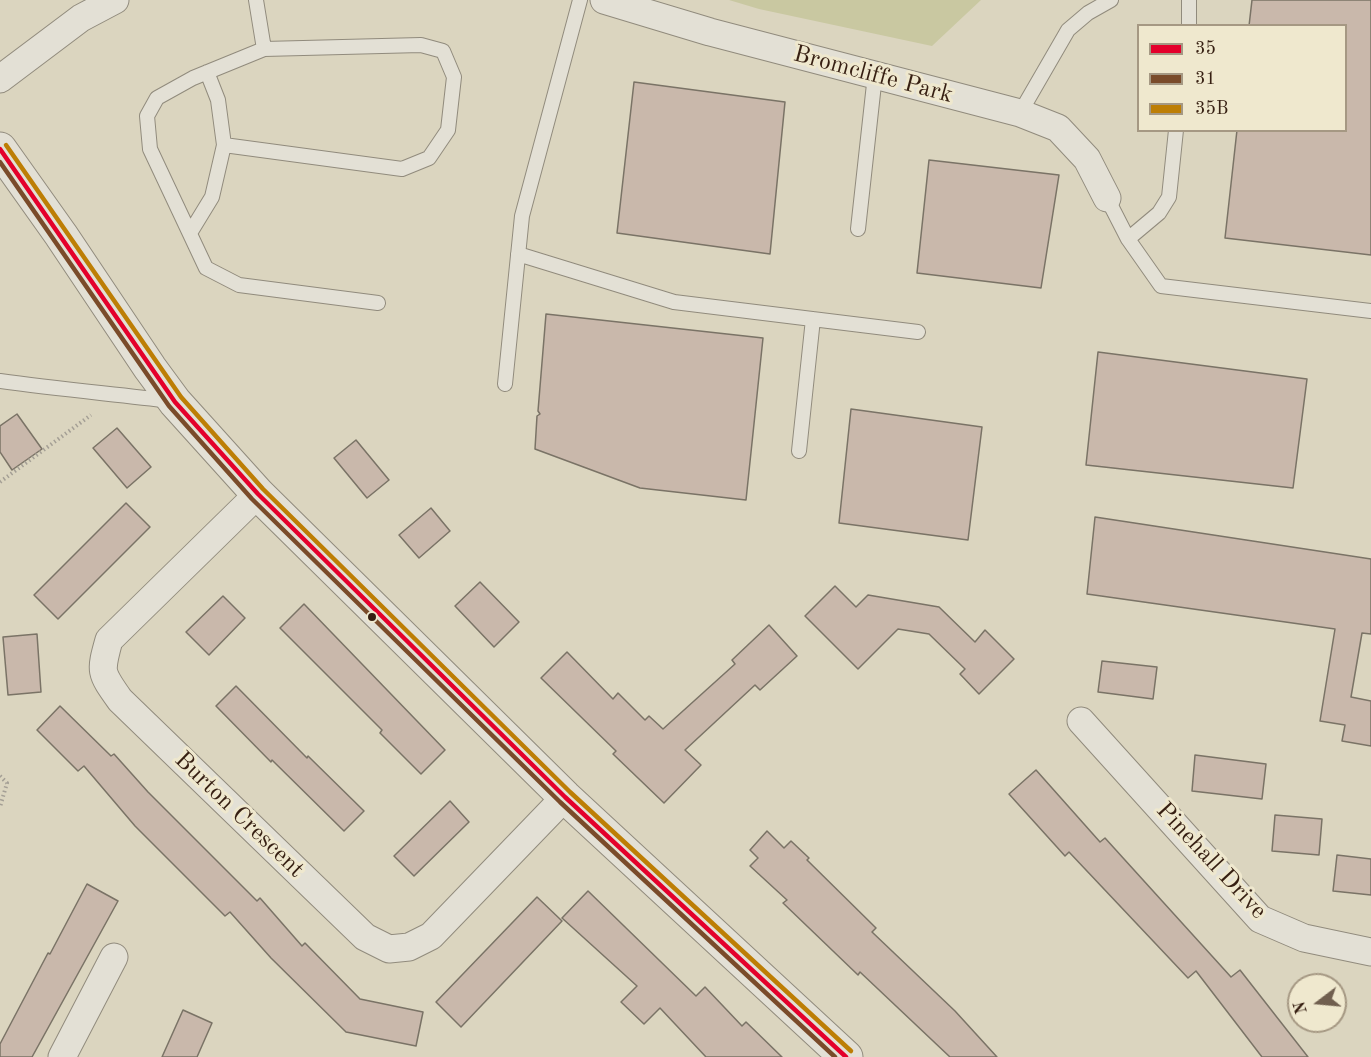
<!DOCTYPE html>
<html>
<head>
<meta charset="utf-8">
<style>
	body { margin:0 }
	#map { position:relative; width:1371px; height:1057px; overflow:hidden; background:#dbd5bf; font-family:"Old Standard TT",serif }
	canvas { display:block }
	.legend { position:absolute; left:1137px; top:24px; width:210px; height:108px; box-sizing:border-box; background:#efe8ce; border:2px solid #a59883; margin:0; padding:8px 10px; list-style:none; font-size:18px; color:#361f12 }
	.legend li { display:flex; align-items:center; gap:12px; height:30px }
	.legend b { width:30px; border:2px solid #a59883 }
	.north { position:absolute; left:1287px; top:973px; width:60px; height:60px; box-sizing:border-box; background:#efe8ce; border:2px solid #a59883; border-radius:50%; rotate:254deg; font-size:16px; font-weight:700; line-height:24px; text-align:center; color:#361f12 }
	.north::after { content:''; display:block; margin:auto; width:21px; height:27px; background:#705f4f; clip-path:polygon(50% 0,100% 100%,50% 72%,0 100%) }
</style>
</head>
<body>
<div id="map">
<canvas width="1371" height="1057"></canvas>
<ul class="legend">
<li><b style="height:8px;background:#e4002b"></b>35</li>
<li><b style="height:8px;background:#7a4b2a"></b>31</li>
<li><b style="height:8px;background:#bd7e05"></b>35B</li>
</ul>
<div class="north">N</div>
</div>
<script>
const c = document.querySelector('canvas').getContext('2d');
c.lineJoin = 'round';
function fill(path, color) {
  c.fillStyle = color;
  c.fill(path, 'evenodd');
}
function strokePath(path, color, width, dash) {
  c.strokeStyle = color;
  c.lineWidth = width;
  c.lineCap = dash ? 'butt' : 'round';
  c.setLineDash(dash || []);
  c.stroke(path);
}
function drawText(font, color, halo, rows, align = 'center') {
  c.font = font + ' "Old Standard TT",serif';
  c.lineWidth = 6;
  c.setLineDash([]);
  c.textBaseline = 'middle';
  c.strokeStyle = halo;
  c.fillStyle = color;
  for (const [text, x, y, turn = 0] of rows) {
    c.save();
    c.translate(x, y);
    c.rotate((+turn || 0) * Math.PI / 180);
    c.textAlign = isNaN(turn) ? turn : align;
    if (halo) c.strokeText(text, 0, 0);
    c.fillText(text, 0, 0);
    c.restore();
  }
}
fill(new Path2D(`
	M729,0H981L932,46L759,9Z`), '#c9c8a1');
const building = new Path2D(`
	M1252,0H1371V255L1225,238L1237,130H1346V26H1249Z
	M634,82L785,102L770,254L617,233Z
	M929,160L1059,175L1041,288L917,273Z
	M546,314L763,338L746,500L640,488L535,449L537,416L540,414L538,411Z
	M1098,352L1307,379L1293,488L1086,465Z
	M851,409L982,427L968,540L839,523Z
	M17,414L42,449L12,470L0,452V426Z
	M117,428L151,467L127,488L93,448Z
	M356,440L389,480L367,498L334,458Z
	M126,503L150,527L58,619L34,595Z
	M431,508L450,531L419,558L399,535Z
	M1095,517L1371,559V634L1362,633L1351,697L1371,701V746L1342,741L1345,725L1320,721L1335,629L1087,594Z
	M480,582L519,622L494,647L455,606Z
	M835,586L856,607L868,595L939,607L975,642L985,630L1014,659L979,694L960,674L965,669L929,634L898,629L858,669L805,616Z
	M223,596L245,618L209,655L186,632Z
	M304,604L445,750L421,774L380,733L382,730L280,628Z
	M769,625L797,656L760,690L755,685L685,750L701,765L664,803L613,754L616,751L541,678L567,652L613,699L618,693L645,720L649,716L663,729L735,664L732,660Z
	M37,634L41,692L8,695L3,637Z
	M1102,661L1157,667L1153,699L1098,692Z
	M236,686L307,758L308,756L364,811L344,831L272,760L271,762L216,706Z
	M60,706L111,756L114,754L148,792L257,901L260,898L302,946L305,943L360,999L423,1012L416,1046L346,1032L271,958L230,912L225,916L135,826L84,766L78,771L37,730Z
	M1195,755L1266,764L1262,799L1192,791Z
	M1036,770L1100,842L1105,838L1231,977L1240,970L1308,1057H1262L1196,971L1188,978L1069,852L1065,856L1009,794Z
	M450,801L469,822L414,876L394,856Z
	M1275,815L1322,819L1319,855L1272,851Z
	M767,831L784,848L791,841L809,858L807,860L876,928L872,932L955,1011L997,1057H950L860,972L858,975L783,903L787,900L750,866L758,858L750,850Z
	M1337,855L1371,859V895L1333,891Z
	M87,884L118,901L32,1057H0V1044L48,953L50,954Z
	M588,891L696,996L705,987L742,1026L746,1022L782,1057H706L660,1008L644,1024L621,1002L637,986L562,918Z
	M537,897L562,921L461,1027L436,1002Z
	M183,1010L212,1023L197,1057H162Z`);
fill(building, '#c9b8ab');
strokePath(building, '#7a7366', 1.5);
const service = new Path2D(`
	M256,0L264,49L193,78L157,98L147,116L150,149L206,268L239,285L378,303
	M1189,26V0
	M207,72L218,100L224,145
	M1020,113L1068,30L1088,13L1111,0
	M1107,198L1128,239L1161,286L1371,311
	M858,229L875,75
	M190,233L212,197L224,145L402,169L429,158L448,130L454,77L443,51L421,45L264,49
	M1128,239L1159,213L1169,197L1176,130
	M518,254L674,302L918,332
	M0,381C57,389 114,394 171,401
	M505,384L522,216L580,0
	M799,451L813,319`);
const minor = new Path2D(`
	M604,0L710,32L1020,113L1058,128L1087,159L1107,198
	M0,79L81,18L115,0
	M258,494L109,640C100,672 100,672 120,700L365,937L389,949L409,947L431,936L565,797
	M1081,721L1260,919L1304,938L1371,952
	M62,1057L114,957`);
const tertiary = new Path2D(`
	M0,149L61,235L150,368L175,402L258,494L565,797L846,1057`);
strokePath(service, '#918b7d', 16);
strokePath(minor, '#918b7d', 29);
strokePath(tertiary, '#918b7d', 35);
strokePath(new Path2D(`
	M0,482L91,415
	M0,776L7,783L0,807`), '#a49f95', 4, [1.5, 3]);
strokePath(service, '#e3e0d5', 14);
strokePath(minor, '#e3e0d5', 27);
strokePath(tertiary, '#e3e0d5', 33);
strokePath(new Path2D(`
	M0,149L175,402L258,494L565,797L846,1057`), '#e4002b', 4.5);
strokePath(new Path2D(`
	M0,162L169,406L252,499L560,802L835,1057`), '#7a4b2a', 4.5);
strokePath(new Path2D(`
	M6,145L181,397L263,489L570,792L851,1051`), '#bd7e05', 4.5);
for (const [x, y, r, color] of [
	[372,617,5,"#361f12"]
]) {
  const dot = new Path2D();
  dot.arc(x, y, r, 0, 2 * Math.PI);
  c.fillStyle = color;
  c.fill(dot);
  strokePath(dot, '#efe8ce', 2);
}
drawText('24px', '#361f12', '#efe8ce', [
	["Bromcliffe Park",873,75,15],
	["Burton Crescent",239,815,44],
	["Pinehall Drive",1211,861,47]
]);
</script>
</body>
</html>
